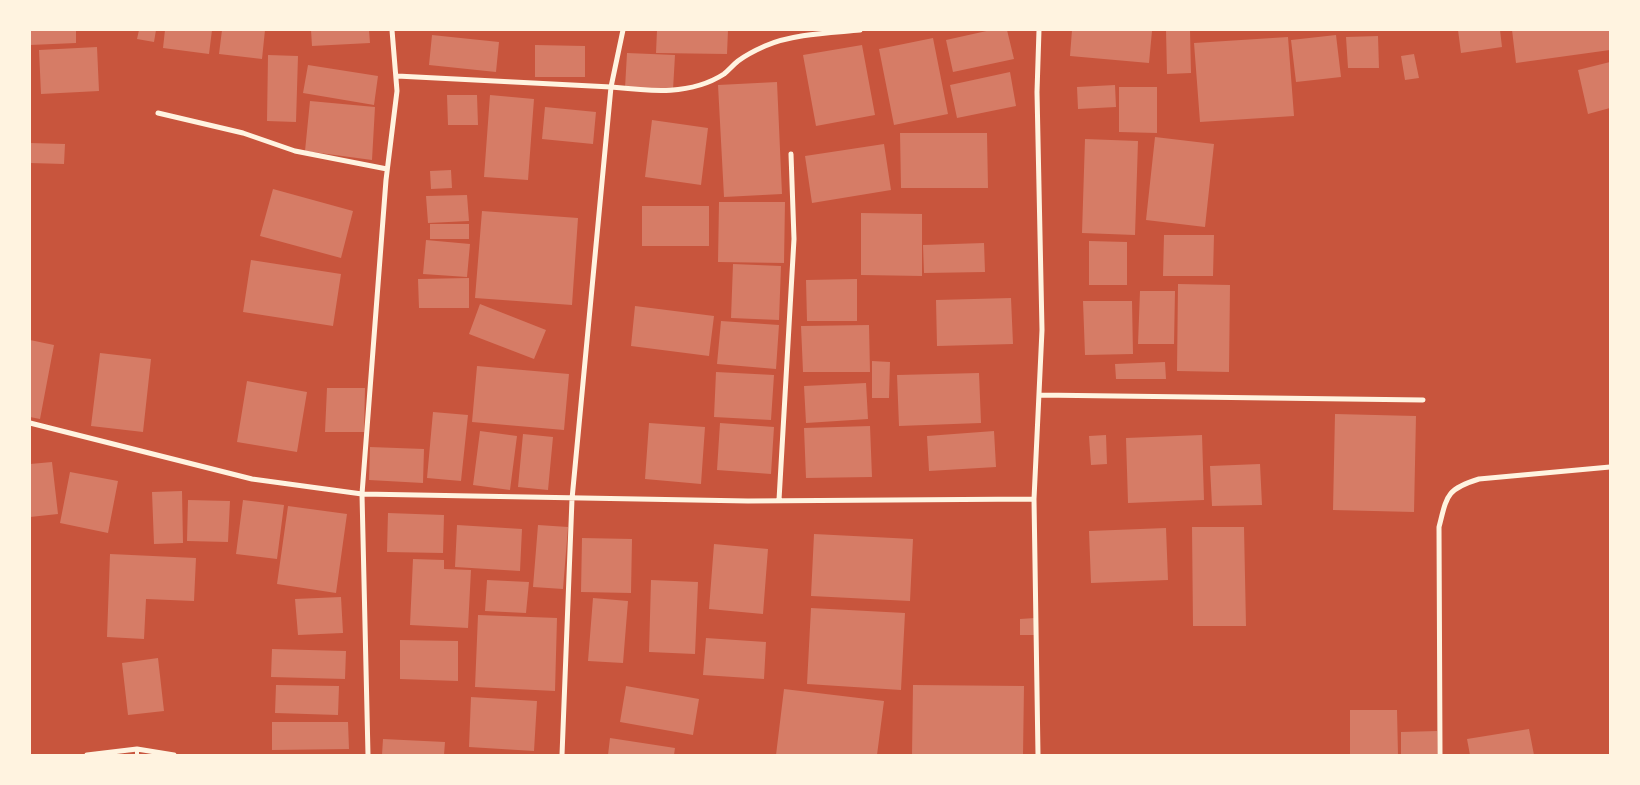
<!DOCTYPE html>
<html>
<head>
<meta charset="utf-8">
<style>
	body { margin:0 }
	#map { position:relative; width:1640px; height:785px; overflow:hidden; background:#c8553d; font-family:"IBM Plex Sans",sans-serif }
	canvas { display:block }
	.frame { position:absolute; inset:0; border:31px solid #fff3e0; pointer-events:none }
</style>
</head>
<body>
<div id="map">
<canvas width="1640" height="785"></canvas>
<div class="frame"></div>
</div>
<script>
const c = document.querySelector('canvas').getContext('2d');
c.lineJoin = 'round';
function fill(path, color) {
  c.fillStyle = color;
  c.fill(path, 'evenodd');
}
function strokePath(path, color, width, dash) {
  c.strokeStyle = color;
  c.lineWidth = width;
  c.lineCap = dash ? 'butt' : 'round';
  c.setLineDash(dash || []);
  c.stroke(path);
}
fill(new Path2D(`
	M30,30H76V43L30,45Z
	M139,30H156L154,42L137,39Z
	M165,30H212L209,54L163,48Z
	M222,30H265L262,59L219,54Z
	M311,30H369L370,43L312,46Z
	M657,30H728L727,54L656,53Z
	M991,30H1007L1014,59L953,72L946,40Z
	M1072,30L1152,31L1149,63L1070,56Z
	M1166,30H1190L1191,73L1167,74Z
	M1458,30H1500L1502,47L1461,53Z
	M1512,30H1610V50L1516,63Z
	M432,35L499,42L496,72L429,65Z
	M1336,35L1341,77L1296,82L1291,40Z
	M1378,36L1379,68H1348L1346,37Z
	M1288,37L1294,116L1200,122L1194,43Z
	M933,38L948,114L894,125L879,49Z
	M535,45L585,46V77H535Z
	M862,45L875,115L816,126L803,55Z
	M97,47L99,91L41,94L39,50Z
	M627,53L675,55L673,90L625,88Z
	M1414,54L1419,78L1405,80L1401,56Z
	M268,55L298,56L296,122L267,121Z
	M1610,62V108L1588,114L1578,70Z
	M308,65L378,76L374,105L303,93Z
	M1010,72L1016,106L957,118L950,85Z
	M777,82L782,194L724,197L718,85Z
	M1115,85L1116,107L1078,109L1077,87Z
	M1119,87H1157V133L1119,132Z
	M447,95H477L478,125H448Z
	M490,95L534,99L528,180L484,177Z
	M310,101L375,107L372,160L305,151Z
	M545,107L596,112L593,144L542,139Z
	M652,120L708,128L701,185L645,177Z
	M900,133H987L988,188H901Z
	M1155,137L1214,144L1205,227L1146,220Z
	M1085,139L1138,141L1135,235L1082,233Z
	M30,143L65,144L64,164L30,163Z
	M884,144L891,190L812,203L805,156Z
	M451,170L452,188L431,189L430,171Z
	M273,189L353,211L341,258L260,236Z
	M467,195L469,221L428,223L426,196Z
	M719,202H785L784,263L718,262Z
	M642,206H709V246H642Z
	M482,211L578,218L572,305L475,298Z
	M861,213L922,214V276L861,275Z
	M430,224H469V239H430Z
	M1164,235H1214L1213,276H1163Z
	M426,240L470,244L467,277L423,274Z
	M1089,241L1127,242V285H1089Z
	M984,243L985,272L924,273L923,245Z
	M251,260L341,274L333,326L243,312Z
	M733,264L781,266L779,320L731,318Z
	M469,278V308H419L418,279Z
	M857,279V321H807L806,280Z
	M1178,284L1230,285L1229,372L1177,371Z
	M1140,291H1175L1174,344H1138Z
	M1011,298L1013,344L937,346L936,300Z
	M1083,301H1132L1133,354L1085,355Z
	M480,304L546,330L534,359L469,334Z
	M635,306L714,316L709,356L631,346Z
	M721,321L779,325L776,369L717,364Z
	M869,325L870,372H803L801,326Z
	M30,340L54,345L40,419L30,417Z
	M100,353L151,359L143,432L91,426Z
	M872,361L890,362L889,398H872Z
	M1165,362L1166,379H1116L1115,364Z
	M477,366L569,374L564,430L472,422Z
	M716,372L774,375L771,420L714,417Z
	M979,373L981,423L899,426L897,375Z
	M247,381L307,392L297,452L237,442Z
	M866,383L868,419L806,423L804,386Z
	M327,388H365L364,432H325Z
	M433,412L468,415L461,481L427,478Z
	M1335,414L1416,416L1414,512L1333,510Z
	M649,423L705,427L701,484L645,479Z
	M720,423L774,427L771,474L717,470Z
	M870,426L872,477L806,478L804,428Z
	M480,431L517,436L510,490L473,485Z
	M994,431L996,467L929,471L927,436Z
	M523,434L553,437L548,490L518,487Z
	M1106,435L1107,464L1091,465L1089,436Z
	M1202,435L1204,500L1128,503L1126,438Z
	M370,447L424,449L423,483L369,480Z
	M52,462L58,514L30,517V464Z
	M1260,464L1262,505L1212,506L1210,466Z
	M70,472L118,481L108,533L60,523Z
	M182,491L183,543L154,544L152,492Z
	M188,500L230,501L228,542L187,541Z
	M243,500L284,505L277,559L236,554Z
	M288,506L347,514L336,593L277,584Z
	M388,513L444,515L443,553L387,552Z
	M457,525L522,529L520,571L455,567Z
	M538,525L568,527L563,589L533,587Z
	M1192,527H1244L1246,626H1193Z
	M1166,528L1168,580L1091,583L1089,531Z
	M814,534L913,539L910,601L811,596Z
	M582,538L632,539L631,593L581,592Z
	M714,544L768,549L763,614L709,609Z
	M110,554L196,558L194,601L146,599L144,639L107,637Z
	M413,559L444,560V569L471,570L468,628L410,625Z
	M487,580L529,582L526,613L485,611Z
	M651,580L698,582L695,654L649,652Z
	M341,597L343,633L298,635L295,599Z
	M593,598L628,601L623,663L588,661Z
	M811,608L905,613L901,690L807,684Z
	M478,615L557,618L555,691L475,687Z
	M1035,618V635H1020V619Z
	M706,638L766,642L764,679L703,675Z
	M400,640L458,641V681L400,679Z
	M272,649L346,651L345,679L271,677Z
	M158,658L164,711L128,715L122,663Z
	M276,685L339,686L338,715L275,713Z
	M913,685L1024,686L1023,755H912Z
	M626,686L699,699L693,735L620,722Z
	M784,689L884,701L877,755H776Z
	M471,697L537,701L534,751L469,747Z
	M1350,710H1397L1398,755H1350Z
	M272,722H348L349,749L272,750Z
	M1529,729L1534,755H1470L1467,739Z
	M1437,731V755H1401V732Z
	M610,738L675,748L674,755H608Z
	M383,739L445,742L444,755H382Z`), '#d67c66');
strokePath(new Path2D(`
	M137,755V749`), '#fff3e0', 4);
strokePath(new Path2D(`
	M397,76L611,87C649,91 690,96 724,74C729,70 733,65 738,61C746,55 756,50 765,46C793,34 829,33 860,30
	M158,113L243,133L295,151L387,169
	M1039,395L1423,400
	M30,423L252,479L362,494L748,501L1034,499
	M779,500L794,239L791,154
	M87,755L137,749L174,755
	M368,755L362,494L386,180L397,91L392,30
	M562,755L572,499L611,87L623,30
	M1038,755L1034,499L1042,330L1037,92L1039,30
	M1440,755L1439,527C1447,496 1446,489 1479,479L1610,467`), '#fff3e0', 5);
</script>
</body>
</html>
